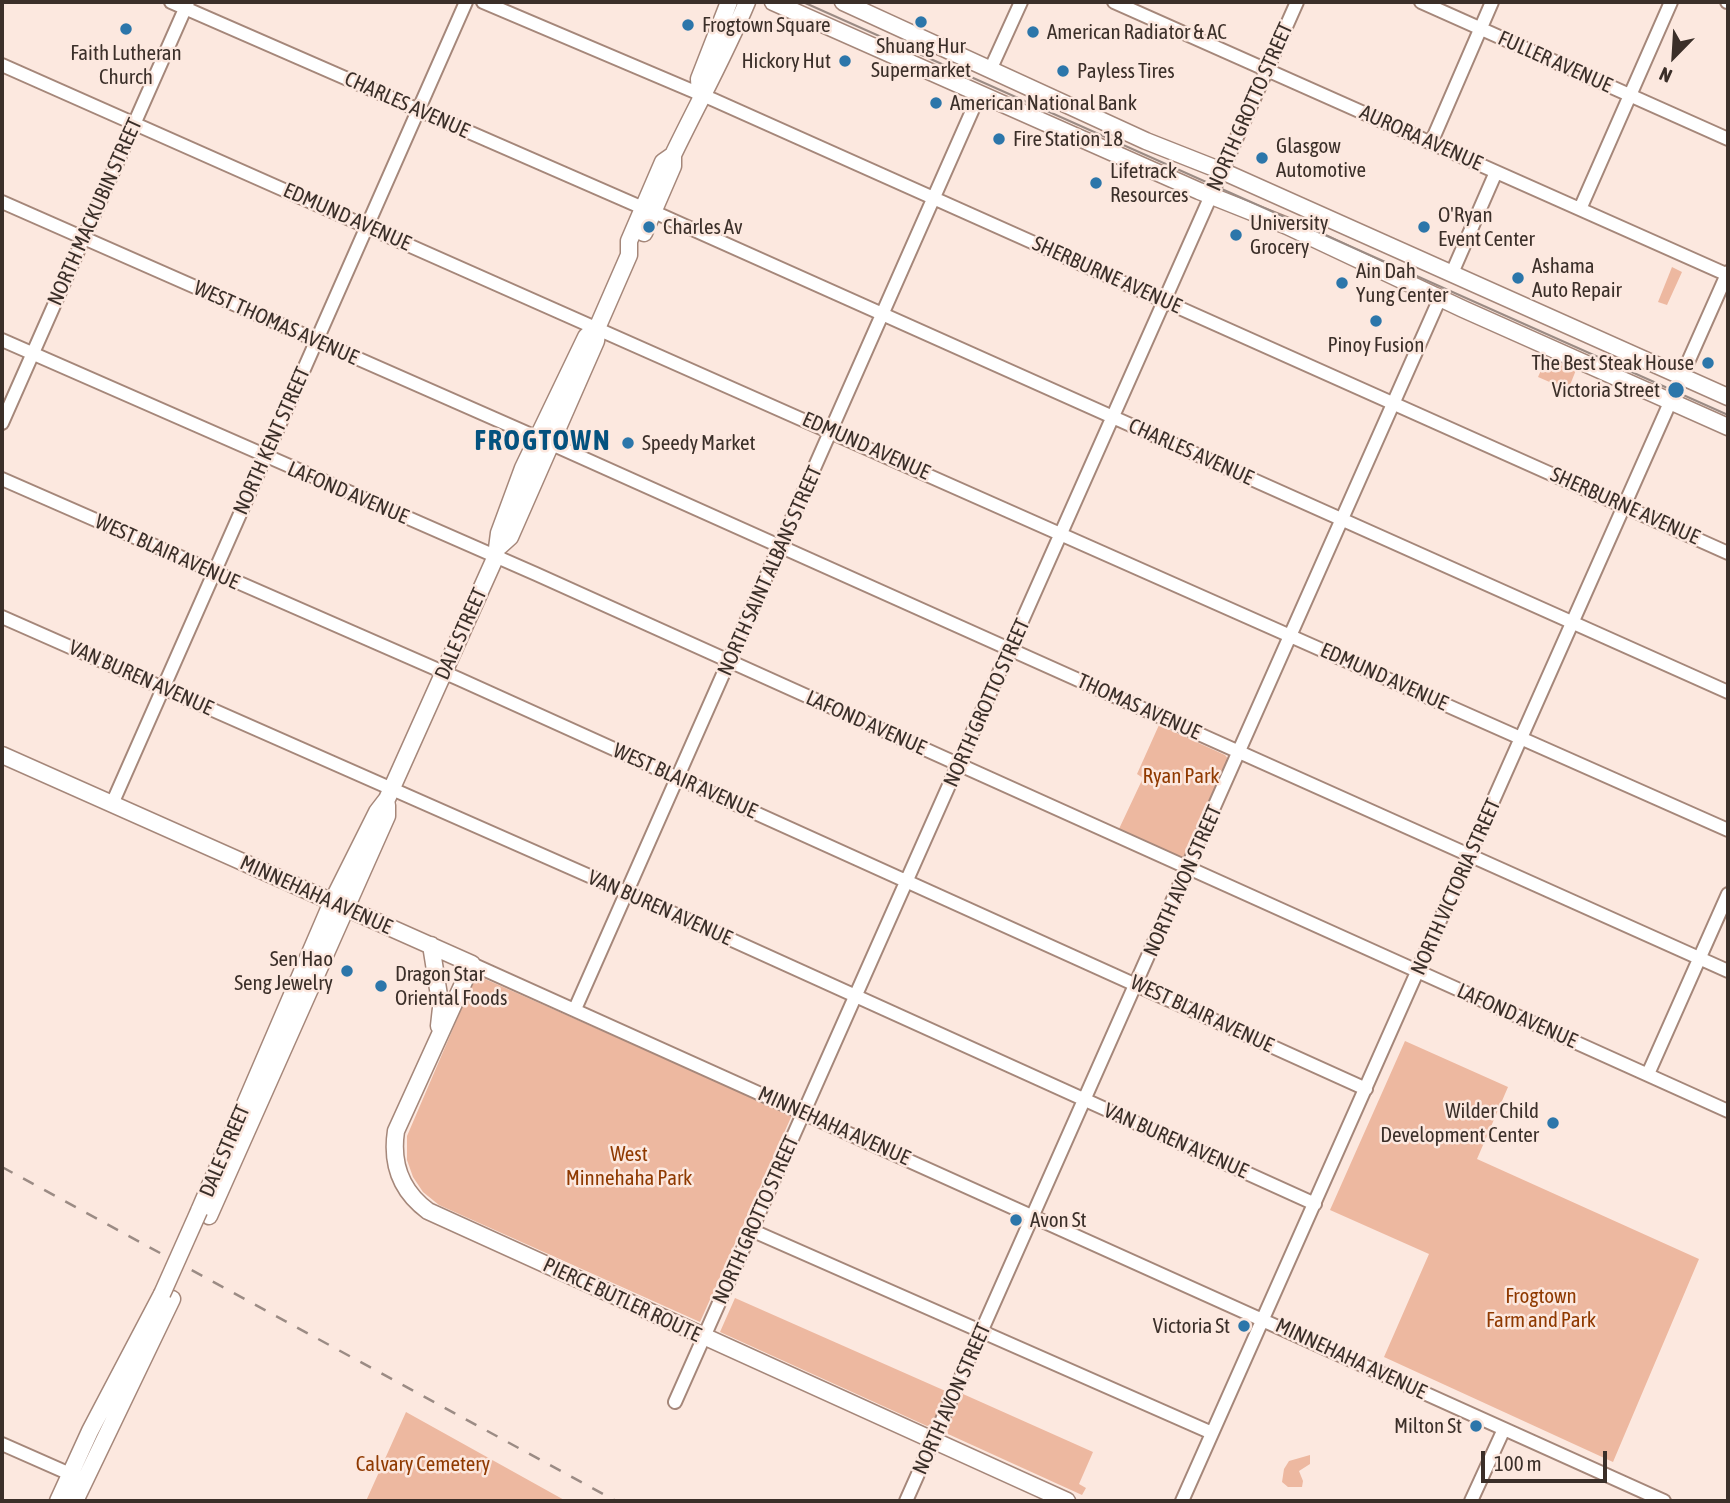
<!DOCTYPE html>
<html>
<head>
<meta charset="utf-8">
<style>
	body { margin:0 }
	#map { position:relative; width:1730px; height:1503px; overflow:hidden; background:#fce8df; font-family:"Asap Condensed",sans-serif }
	canvas { display:block }
	.frame { position:absolute; inset:0; border:4px solid #3b2f29; pointer-events:none }
	.north { position:absolute; left:1639px; top:21px; width:70px; height:70px; -webkit-text-stroke:5px #fce8df; paint-order:stroke; rotate:204deg; font-size:19px; font-weight:700; line-height:28px; text-align:center; color:#3b2f29 }
	.north::after { content:''; display:block; margin:auto; width:24px; height:32px; background:#3b2f29; clip-path:polygon(50% 0,100% 100%,50% 72%,0 100%) }
	.scale { position:absolute; left:1481px; top:1451px; width:126px; height:32px; box-sizing:border-box; border:4px solid #3b2f29; border-top:0; padding-left:9px; font-size:21px; line-height:24px; white-space:nowrap; color:#3b2f29; -webkit-text-stroke:5px #fce8df; paint-order:stroke }
</style>
</head>
<body>
<div id="map">
<canvas width="1730" height="1503"></canvas>
<div class="frame"></div>
<div class="north">N</div>
<div class="scale">100 m</div>
</div>
<script>
const c = document.querySelector('canvas').getContext('2d');
c.lineJoin = 'round';
function fill(path, color) {
  c.fillStyle = color;
  c.fill(path, 'evenodd');
}
function strokePath(path, color, width, dash) {
  c.strokeStyle = color;
  c.lineWidth = width;
  c.lineCap = dash ? 'butt' : 'round';
  c.setLineDash(dash || []);
  c.stroke(path);
}
function drawText(font, color, halo, rows, align = 'center') {
  c.font = font + ' "Asap Condensed",sans-serif';
  c.lineWidth = 5;
  c.setLineDash([]);
  c.textBaseline = 'middle';
  c.strokeStyle = halo;
  c.fillStyle = color;
  for (const [text, x, y, turn = 0] of rows) {
    c.save();
    c.translate(x, y);
    c.rotate((+turn || 0) * Math.PI / 180);
    c.textAlign = isNaN(turn) ? turn : align;
    if (halo) c.strokeText(text, 0, 0);
    c.fillText(text, 0, 0);
    c.restore();
  }
}
fill(new Path2D(`
	M1672,267L1682,272L1667,305L1658,302Z
	M1547,357L1576,370L1568,390L1538,377Z
	M1159,725L1225,755L1229,760L1188,855L1180,859L1118,831L1143,778L1137,774Z
	M476,975L792,1115L700,1322L439,1205L423,1192L413,1177L407,1160V1136Z
	M1405,1041L1508,1087L1477,1159L1699,1259L1613,1462L1384,1357L1429,1254L1330,1210Z
	M735,1298L950,1393L935,1424L927,1426L720,1332Z
	M963,1394L1093,1452L1079,1484L1086,1488L1082,1495L948,1434L947,1427Z
	M406,1412L566,1501H366Z
	M1310,1455V1464L1299,1471L1303,1481L1302,1487H1288L1282,1482L1284,1469L1289,1461Z`), '#edb8a0');
const minor = new Path2D(`
	M171,2L643,208
	M483,2L714,100L1728,553
	M1114,2L1728,275
	M1421,2L1728,139
	M1727,2H1728
	M2,65L1728,830
	M991,68L1021,2
	M1431,143L1492,2
	M2,202L536,437L1728,971
	M1580,209L1671,2
	M654,212L1728,692
	M1452,273L1496,172
	M2,340L536,574L1728,1111
	M2,423L188,2
	M2,479L459,679L1366,1089
	M2,617L637,897L1315,1204
	M112,804L466,2
	M472,964L1664,1501
	M575,1009L980,93
	M1648,1074L1728,894
	M751,1230L1212,1433
	M675,1402L1297,2
	M2,1444L70,1474
	M906,1501L1440,298
	M1182,1501L1728,272
	M1471,1501L1504,1429`);
const major = new Path2D(`
	M773,2L1199,191L1287,226L1463,309L1728,427
	M843,2L1146,141L1222,171L1728,397
	M700,95L699,79L729,2
	M644,233L673,166V155C698,103 725,55 747,2
	M500,546L510,537L596,341L598,326L629,255V241L663,162L673,155
	M2,755L472,964L396,1131C391,1164 401,1191 428,1211L1067,1501
	M431,945L441,1008L439,1026
	M199,1211L332,902L377,812L387,799L496,556L499,533L523,468L586,337L598,326
	M209,1216L387,816V805
	M58,1501L90,1431L162,1294
	M75,1501L172,1299`);
strokePath(minor, '#a5877a', 16);
strokePath(major, '#a5877a', 19);
strokePath(minor, '#fff', 12);
strokePath(major, '#fff', 16);
strokePath(new Path2D(`
	M803,2L1728,415`), '#9b8b84', 2);
strokePath(new Path2D(`
	M2,1167L616,1501`), '#9b8b84', 2.5, [12, 12]);
const majorBridge = new Path2D(`
	M162,1294L199,1211`);
strokePath(majorBridge, '#a5877a', 19, []);
strokePath(majorBridge, '#fff', 16);
for (const [x, y, r, color] of [
	[921,22,7,"#2c76aa"],
	[688,25,7,"#2c76aa"],
	[126,29,7,"#2c76aa"],
	[1033,32,7,"#2c76aa"],
	[845,61,7,"#2c76aa"],
	[1063,71,7,"#2c76aa"],
	[936,103,7,"#2c76aa"],
	[999,139,7,"#2c76aa"],
	[1262,158,7,"#2c76aa"],
	[1096,183,7,"#2c76aa"],
	[649,227,7,"#2c76aa"],
	[1424,227,7,"#2c76aa"],
	[1236,235,7,"#2c76aa"],
	[1518,278,7,"#2c76aa"],
	[1342,283,7,"#2c76aa"],
	[1376,321,7,"#2c76aa"],
	[1708,363,7,"#2c76aa"],
	[1676,390,9,"#2c76aa"],
	[628,443,7,"#2c76aa"],
	[347,971,7,"#2c76aa"],
	[381,986,7,"#2c76aa"],
	[1553,1123,7,"#2c76aa"],
	[1016,1220,7,"#2c76aa"],
	[1244,1326,7,"#2c76aa"],
	[1476,1426,7,"#2c76aa"]
]) {
  const dot = new Path2D();
  dot.arc(x, y, r, 0, 2 * Math.PI);
  c.fillStyle = color;
  c.fill(dot);
  strokePath(dot, '#fce8df', 2.5);
}
drawText('21px', '#3b2f29', '#fce8df', [
	["Frogtown Square",702,25],
	["American Radiator & AC",1047,32],
	["Shuang Hur",921,46,"center"],
	["Supermarket",921,70,"center"],
	["Faith Lutheran",126,53,"center"],
	["Church",126,77,"center"],
	["Hickory Hut",831,61,"right"],
	["Payless Tires",1077,71],
	["American National Bank",950,103],
	["Fire Station 18",1013,139],
	["Glasgow",1276,146],
	["Automotive",1276,170],
	["Lifetrack",1110,171],
	["Resources",1110,195],
	["O'Ryan",1438,215],
	["Event Center",1438,239],
	["University",1250,223],
	["Grocery",1250,247],
	["Charles Av",663,227],
	["Ashama",1532,266],
	["Auto Repair",1532,290],
	["Ain Dah",1356,271],
	["Yung Center",1356,295],
	["Pinoy Fusion",1376,345,"center"],
	["The Best Steak House",1694,363,"right"],
	["Victoria Street",1660,390,"right"],
	["Speedy Market",642,443],
	["Sen Hao",333,959,"right"],
	["Seng Jewelry",333,983,"right"],
	["Dragon Star",395,974],
	["Oriental Foods",395,998],
	["Wilder Child",1539,1111,"right"],
	["Development Center",1539,1135,"right"],
	["Avon St",1030,1220],
	["Victoria St",1230,1326,"right"],
	["Milton St",1462,1426,"right"]
], 'left');
drawText('21px', '#3b2f29', '#fce8df', [
	["FULLER AVENUE",1555,62,24],
	["CHARLES AVENUE",407,105,24],
	["NORTH GROTTO STREET",1250,107,-66],
	["AURORA AVENUE",1421,138,24],
	["NORTH MACKUBIN STREET",95,212,-66],
	["EDMUND AVENUE",347,217,24],
	["SHERBURNE AVENUE",1107,275,24],
	["WEST THOMAS AVENUE",276,323,24],
	["NORTH KENT STREET",272,441,-66],
	["EDMUND AVENUE",866,446,24],
	["CHARLES AVENUE",1191,452,24],
	["LAFOND AVENUE",348,493,23],
	["SHERBURNE AVENUE",1625,506,24],
	["WEST BLAIR AVENUE",167,552,24],
	["NORTH SAINT ALBANS STREET",770,571,-66],
	["DALE STREET",461,634,-66],
	["EDMUND AVENUE",1384,677,24],
	["VAN BUREN AVENUE",141,678,24],
	["NORTH GROTTO STREET",987,703,-66],
	["THOMAS AVENUE",1139,707,24],
	["LAFOND AVENUE",866,723,24],
	["WEST BLAIR AVENUE",685,781,24],
	["NORTH AVON STREET",1183,881,-66],
	["NORTH VICTORIA STREET",1456,887,-66],
	["MINNEHAHA AVENUE",316,895,24],
	["VAN BUREN AVENUE",660,908,24],
	["WEST BLAIR AVENUE",1202,1014,25],
	["LAFOND AVENUE",1517,1016,24],
	["MINNEHAHA AVENUE",834,1126,24],
	["VAN BUREN AVENUE",1176,1141,24],
	["DALE STREET",225,1151,-67],
	["NORTH GROTTO STREET",756,1220,-66],
	["PIERCE BUTLER ROUTE",622,1300,25],
	["MINNEHAHA AVENUE",1351,1359,25],
	["NORTH AVON STREET",952,1399,-66]
]);
drawText('21px', '#8f3900', '#fce8df', [
	["Ryan Park",1181,776],
	["West",629,1154],
	["Minnehaha Park",629,1178],
	["Frogtown",1541,1296],
	["Farm and Park",1541,1320],
	["Calvary Cemetery",423,1464]
]);
c.letterSpacing = '2px';
drawText('bold 28px', '#04527f', '#fce8df', [
	["FROGTOWN",543,441]
]);
c.letterSpacing = '0px';
</script>
</body>
</html>
